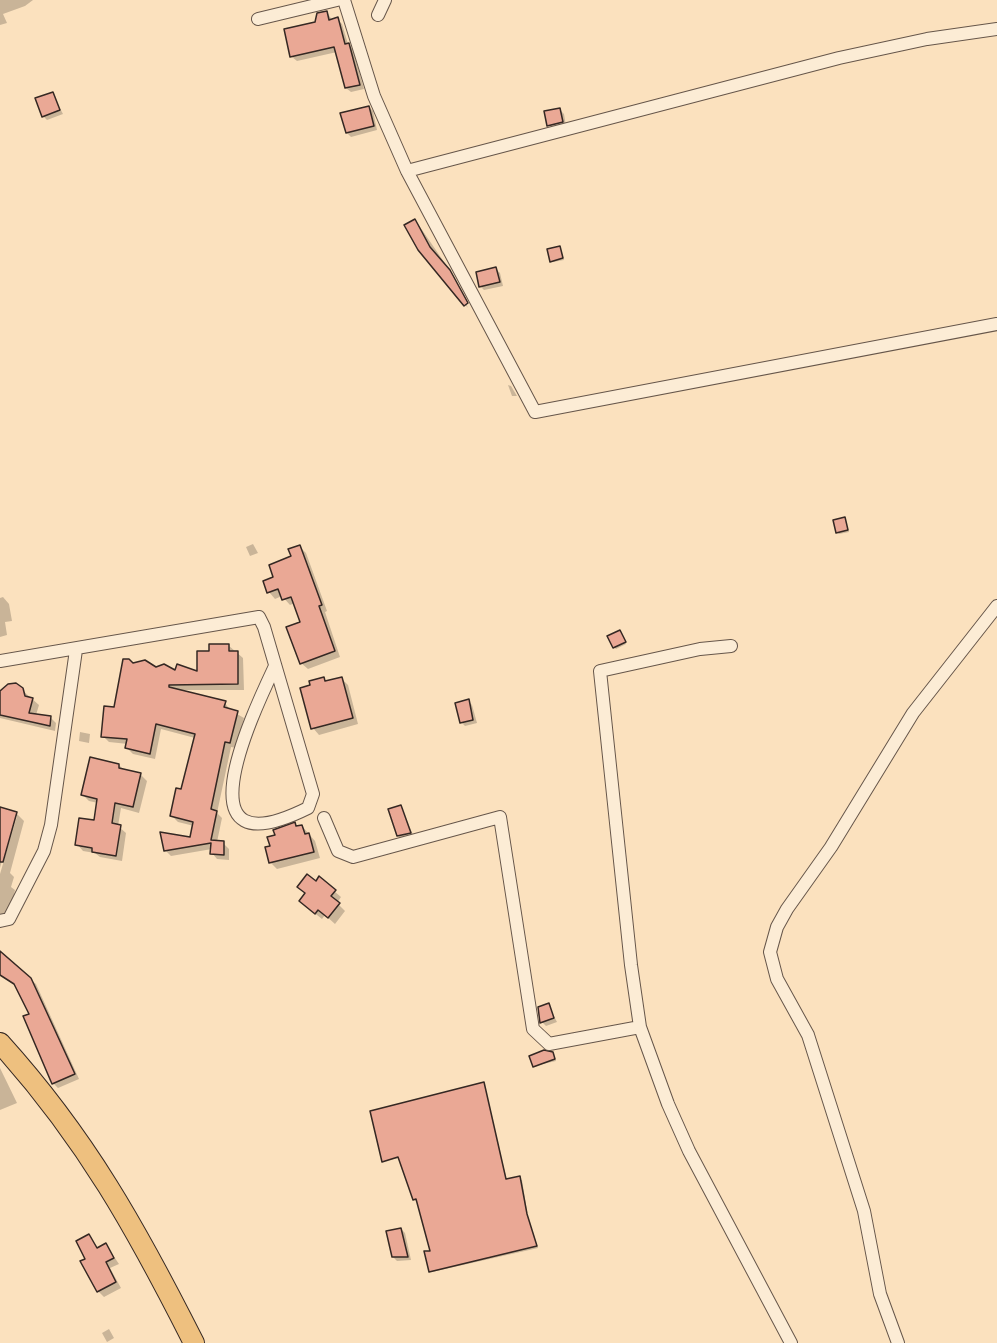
<!DOCTYPE html>
<html>
<head>
<meta charset="utf-8">
<style>
	body { margin:0 }
	canvas { display:block; background:#fbe1be }
</style>
</head>
<body>
<canvas width="997" height="1343"></canvas>
<script>
const c = document.querySelector('canvas').getContext('2d');
c.lineJoin = 'round';
function fill(path, color) {
  c.fillStyle = color;
  c.fill(path, 'evenodd');
}
function strokePath(path, color, width, dash) {
  c.strokeStyle = color;
  c.lineWidth = width;
  c.lineCap = dash ? 'butt' : 'round';
  c.setLineDash(dash || []);
  c.stroke(path);
}
fill(new Path2D(`
	M0,0H33L25,6L3,14L7,23L0,25Z
	M327,12L332,20L337,19L342,24L348,44L353,49L364,89L351,92L346,88L337,52L297,61L292,57L286,30L316,23Z
	M52,93L63,114L47,120L43,116Z
	M369,107L373,111L377,130L351,137L347,133Z
	M560,110L564,114L566,126L553,129L549,125Z
	M418,224L453,275L468,308L419,249Z
	M560,248L564,260L553,262L552,261Z
	M496,269L500,273L503,286L484,290L480,286Z
	M508,385L511,386L517,396H512Z
	M844,519L849,532L839,534L837,532Z
	M253,544L258,553L250,556L246,547Z
	M300,547L306,553L327,611L325,612L340,657L308,669L301,663L302,623L295,603L290,605L282,596L275,599L269,592L275,578Z
	M3,597L9,604L12,621L5,622L7,635L0,637V598Z
	M621,633L626,644L616,649L614,647Z
	M228,645L243,658L244,690H179L225,703L230,710L244,718L236,748L231,747L217,813L222,818L217,842L223,843L229,849V860L217,859L212,853V849L171,856L165,850L191,838L194,826L178,822L172,816L182,791L195,738L161,729L155,759L133,754L127,748L128,744L109,742L103,736L133,665L176,672L199,673L211,653Z
	M341,678L348,685L358,724L319,735L313,728L323,679L327,682Z
	M0,690H22L39,705L36,715L50,717L56,723L55,731L0,718Z
	M468,701L472,705L477,723L465,726L461,722Z
	M80,732L90,734L89,743L79,741Z
	M119,765L124,770L140,774L147,781L139,813L121,808L118,826L126,833L122,861L100,857L95,853L83,851L77,844L95,822L98,803L89,801L82,794Z
	M401,807L414,837L402,840L398,836Z
	M0,809L16,813L24,821L10,873L14,877L11,887L15,890L11,908L0,922V874L17,816H14L0,868Z
	M294,824L298,827L302,826L315,841L320,858L277,869L271,863L267,848L271,847L276,836Z
	M320,879L341,897L337,903L345,911L335,924L325,915L322,919L307,907L306,894Z
	M0,968L30,979L36,984L79,1079L58,1088L53,1083L32,1015L17,986L0,974Z
	M548,1005L557,1022L546,1026L542,1022L540,1008Z
	M554,1055L556,1061L534,1066Z
	M0,1068L17,1103L0,1110Z
	M484,1084L507,1181L522,1180L528,1217L538,1248L432,1272V1252L422,1222L425,1221L400,1158L383,1161Z
	M401,1229L405,1233L411,1260L397,1261L393,1257Z
	M89,1236L99,1249L106,1245L119,1264L110,1268L121,1288L104,1297L98,1291L87,1259Z
	M109,1329L114,1338L107,1342L102,1333Z`), '#0003');
const building = new Path2D(`
	M327,11L329,20L338,17L345,44L349,43L360,85L345,88L334,47L290,57L284,29L315,22L317,13Z
	M53,92L60,110L42,117L35,98Z
	M369,106L374,126L346,133L340,113Z
	M560,108L563,122L547,126L544,111Z
	M415,219L430,247L450,270L468,303L464,306L418,250L404,225Z
	M560,246L563,258L550,262L547,249Z
	M496,267L500,282L479,287L476,272Z
	M845,517L848,530L836,533L833,520Z
	M300,545L322,605L319,606L335,651L300,664L286,627L300,622L291,597L282,600L278,589L267,593L263,581L273,577L269,565L291,556L288,549Z
	M620,630L626,642L613,648L607,636Z
	M209,644H229V651H238V684L169,685V687L226,701L224,707L238,711L230,743L225,742L211,809L217,811L211,840L224,841V855L210,854L211,843L164,851L160,832L190,837L193,822L170,816L176,788L181,789L195,734L156,724L150,754L125,748L127,739L101,737L104,706L114,707L123,659H129L133,663L145,660L156,667L164,664L175,670L177,664L197,671V651H209Z
	M324,677L325,681L342,677L353,718L311,729L300,688L310,685L309,681Z
	M16,683L23,688L25,696L33,698L29,713L51,716L50,726L0,715V691L8,684Z
	M469,699L473,720L460,723L455,703Z
	M90,757L119,764V768L141,773L133,807L115,803L112,823L121,825L116,856L92,852V848L75,845L79,818L94,820L97,799L81,795Z
	M401,805L411,833L397,836L388,809Z
	M0,807L17,812L3,862H0Z
	M295,822L296,826L302,825L305,834L309,833L314,852L269,863L265,847L270,846L267,837L275,835L273,830Z
	M307,874L316,881L319,876L336,890L331,896L340,903L328,918L318,910L315,914L299,901L305,893L297,887Z
	M0,951L31,978L75,1074L52,1084L23,1016L29,1014L14,984L0,975Z
	M549,1003L554,1018L540,1023L538,1007Z
	M544,1050L553,1052L555,1059L533,1067L529,1056Z
	M484,1082L506,1179L520,1176L527,1214L537,1246L429,1272L424,1251H430L416,1199L413,1200L398,1157L382,1162L370,1111Z
	M401,1228L408,1257H392L386,1231Z
	M89,1234L97,1248L106,1243L114,1258L106,1262L116,1282L97,1292L80,1261L85,1259L76,1241Z`);
fill(building, '#eaa895');
strokePath(building, '#352823', 1.5);
const street = new Path2D(`
	M344,0L374,96L407,171L535,412L997,324
	M378,15L385,0
	M258,19L337,0
	M407,171L839,58L927,39L997,29
	M731,646L700,649L600,671L631,965L640,1027L668,1104L689,1151L791,1343
	M0,661L259,617L264,627L313,794L308,808C177,873 251,717 275,666
	M324,818L338,851L353,857L500,817L533,1029L549,1044L640,1027
	M0,921L9,919L44,851L51,825L76,650
	M898,1343L880,1294L864,1211L808,1035L777,979L770,952L777,927L787,909L831,847L913,713L997,606`);
const primary = new Path2D(`
	M0,1043C86,1138 137,1230 194,1343`);
strokePath(street, '#66564a', 14);
strokePath(primary, '#352823', 22);
strokePath(street, '#fcecd5', 12);
strokePath(primary, '#eec07f', 20);
</script>
</body>
</html>
